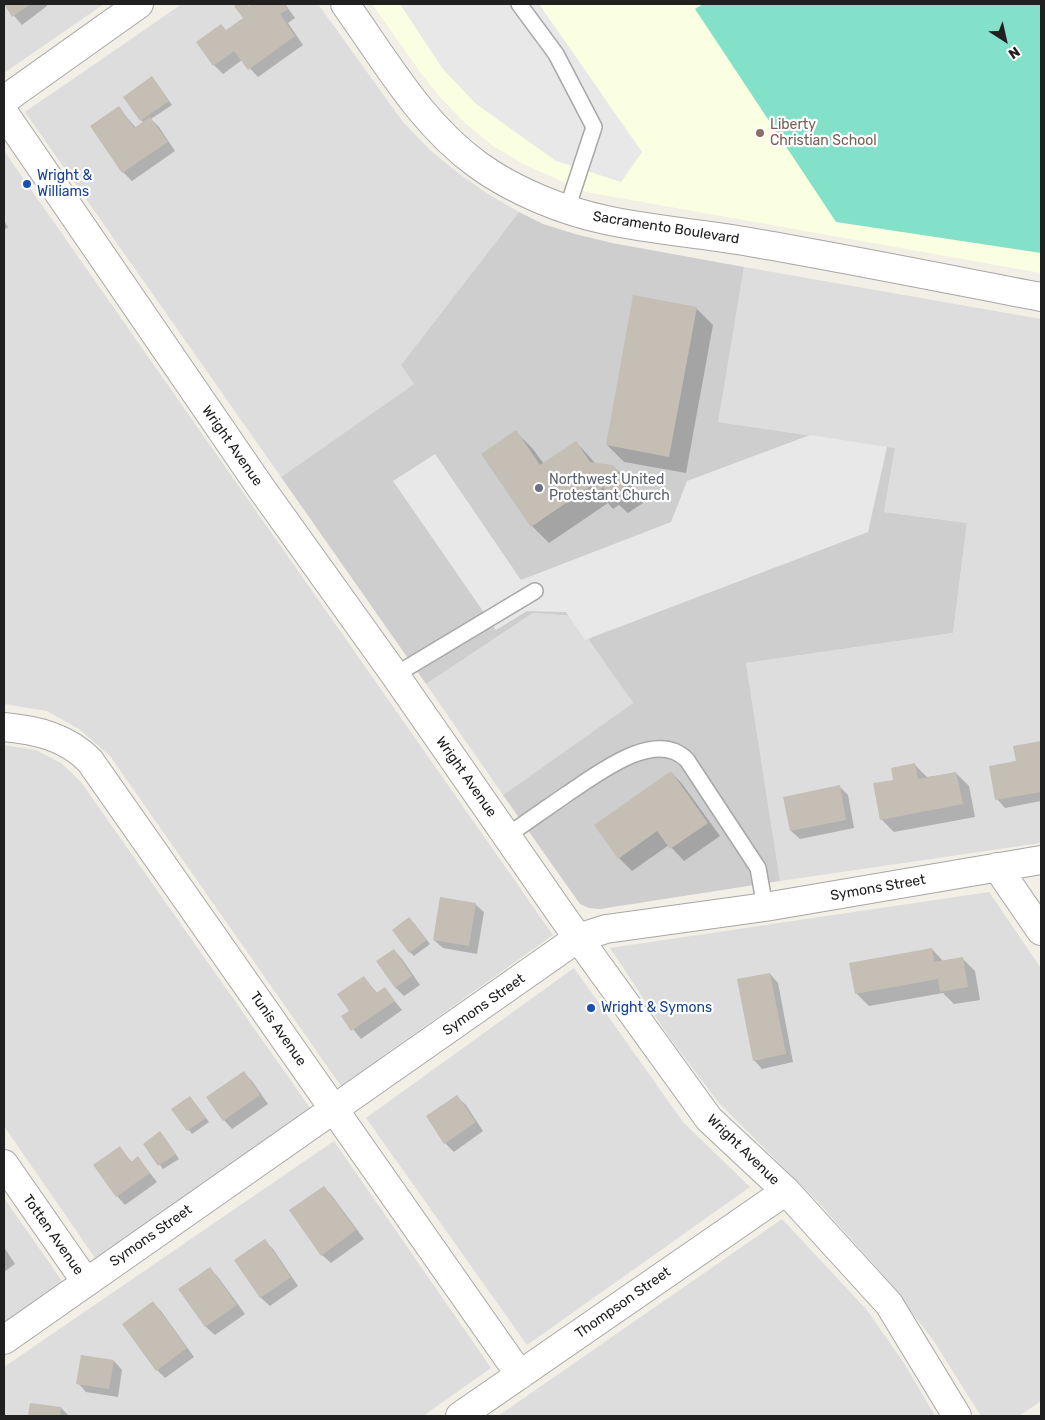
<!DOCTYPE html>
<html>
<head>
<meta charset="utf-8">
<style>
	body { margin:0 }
	#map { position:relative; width:1045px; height:1420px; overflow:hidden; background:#f1efe6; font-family:Rubik,sans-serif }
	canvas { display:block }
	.frame { position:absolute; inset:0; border:5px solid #202020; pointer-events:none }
	.north { position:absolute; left:980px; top:15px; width:50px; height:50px; -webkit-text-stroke:4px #fff; paint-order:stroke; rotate:145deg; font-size:14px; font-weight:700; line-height:20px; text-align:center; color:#202020 }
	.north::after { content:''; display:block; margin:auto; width:18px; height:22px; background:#202020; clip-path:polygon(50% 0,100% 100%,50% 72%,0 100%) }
</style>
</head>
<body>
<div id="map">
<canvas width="1045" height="1420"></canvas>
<div class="frame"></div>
<div class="north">N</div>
</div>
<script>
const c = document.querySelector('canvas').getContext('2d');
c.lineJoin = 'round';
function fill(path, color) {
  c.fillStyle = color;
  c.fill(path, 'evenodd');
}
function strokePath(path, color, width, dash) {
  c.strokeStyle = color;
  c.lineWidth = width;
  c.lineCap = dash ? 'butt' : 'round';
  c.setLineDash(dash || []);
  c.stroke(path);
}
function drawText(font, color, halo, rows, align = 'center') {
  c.font = font + ' Rubik,sans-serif';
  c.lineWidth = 4.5;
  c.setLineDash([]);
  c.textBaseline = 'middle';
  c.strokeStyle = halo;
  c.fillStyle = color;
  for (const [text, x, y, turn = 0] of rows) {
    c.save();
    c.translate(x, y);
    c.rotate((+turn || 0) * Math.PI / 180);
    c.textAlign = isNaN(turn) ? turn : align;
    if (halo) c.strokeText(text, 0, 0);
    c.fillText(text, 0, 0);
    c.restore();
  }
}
fill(new Path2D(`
	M4,4H104L4,73Z
	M182,4H318L403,122L430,150L458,173L488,194L519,212L401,365L414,384L281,477L25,112Z
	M4,151L553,935L341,1086L110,756L79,729L47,711L4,704Z
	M744,267L1041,319V843L780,881L746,663L953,633L967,523L884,512L895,448L717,422Z
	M533,613L572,616L633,703L503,795L426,684Z
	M4,745L36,750L61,763L81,782L310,1108L95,1258L4,1126Z
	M989,892L1041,968V1401L1019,1416H981L933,1340L883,1275L819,1203L719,1103L671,1040L610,948Z
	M574,968L683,1122L750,1187L527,1345L366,1118Z
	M334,1141L491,1368L423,1416H4V1367Z
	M4,1198L62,1281L4,1322Z
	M782,1219L866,1309L904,1363L935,1416H498Z`), '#dedddd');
fill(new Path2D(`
	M372,4H1041V273L586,192L523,164L493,146L463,121L440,97L420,72Z`), '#faffe1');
fill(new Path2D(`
	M519,212L543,224L575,234L612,243L744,267L718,422L895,448L884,512L967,523L953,633L746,663L780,881L600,909L589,908L580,904L503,795L633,703L572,616L533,613L426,684L281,477L414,384L401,365Z`), '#cecece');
fill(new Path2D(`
	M703,4H1041V253L836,222L695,9Z`), '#83e1ca');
fill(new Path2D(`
	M400,4H539L642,152L621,182L556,161L476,104L442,68Z
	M810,435L887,447L868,532L585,640L566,612L527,611L496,630L393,481L435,454L521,580L671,522L687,481Z`), '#e8e8e8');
fill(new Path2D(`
	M4,4H46L47,6L22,25Z
	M240,4H246L249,7L253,4H285L295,18L288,23L303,45L258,77L242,60L223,74L214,65L198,42L227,31L245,19L236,6Z
	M156,82L172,105L151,119L159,127L175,151L132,181L123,172L92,126L119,108L136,128L144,123L141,120Z
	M4,221L8,227L4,230Z
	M696,308L713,325L686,473L624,462L607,445Z
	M516,432L533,449L544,464L576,442L596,464L613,466L630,483L643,503L628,513L619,505L613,509L608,503L549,543L532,526Z
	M1041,742V801L1005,808L997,799L1017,762L1015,747Z
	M914,764L927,777L956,773L969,786L975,817L894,832L881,819L894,781Z
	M671,772L683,785L720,836L684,861L669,845L632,871L619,858Z
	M839,786L848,795L854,828L800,839L791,831Z
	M475,904L484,912L477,954L443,948L434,940Z
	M413,922L430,944L414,956L410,952Z
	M932,949L944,962L962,958L975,971L980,1000L954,1004L943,993L869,1006L856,993Z
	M394,950L402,959L420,985L404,996L395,987Z
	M770,974L778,983L793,1062L762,1069L754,1060Z
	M364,978L378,994L385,989L402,1010L361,1039L343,1017L350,1011Z
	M244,1073L252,1081L268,1104L232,1129L224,1120Z
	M190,1097L209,1122L192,1134L173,1110Z
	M457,1097L466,1105L483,1131L454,1152L445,1143L427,1117Z
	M164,1137L179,1159L163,1169L144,1144Z
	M119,1148L132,1162L138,1158L157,1182L125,1205L117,1196Z
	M324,1187L332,1196L364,1239L331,1263L322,1255Z
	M264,1240L273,1249L298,1286L270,1306L261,1298L235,1260Z
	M4,1247L15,1264L4,1272Z
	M210,1269L218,1277L245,1314L215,1335L206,1327L180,1290Z
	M153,1303L161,1311L194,1357L165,1378L157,1370Z
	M114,1361L122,1370L118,1397L86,1392L78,1383Z
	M31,1404L61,1408L69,1416H29Z`), '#0003');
fill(new Path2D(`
	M4,4H31L12,17Z
	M237,4H247L248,6L251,4H284L288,9L280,14L295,36L248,70L234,51L213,66L196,42L221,24L226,30L243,18L234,6Z
	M152,76L169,101L140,121L123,97Z
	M119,106L134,128L150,117L168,142L122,173L90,126Z
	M633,295L697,307L669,457L606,445Z
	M516,430L540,465L576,441L590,462L613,465L627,485L610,497L603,487L595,493L591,486L531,527L481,454Z
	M1041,741V792L995,800L989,766L1016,761L1013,746Z
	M915,763L918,779L956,772L963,804L880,820L873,783L893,780L891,768Z
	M671,771L708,823L670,849L657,831L618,859L594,825Z
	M840,785L846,820L790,831L783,797Z
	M440,897L476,903L469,946L433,940Z
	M409,917L427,940L409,953L392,930Z
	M932,948L934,962L963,957L968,987L940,992L938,979L855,994L849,963Z
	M394,949L412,976L395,988L376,961Z
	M770,973L786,1054L753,1061L737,979Z
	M364,976L376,993L385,987L395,1001L351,1031L341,1016L349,1011L337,994Z
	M244,1071L260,1095L223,1121L206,1097Z
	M457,1095L476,1122L444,1144L426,1116Z
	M190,1096L206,1118L187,1131L171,1109Z
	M160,1131L176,1154L158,1166L143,1144Z
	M120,1146L131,1162L138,1156L150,1173L116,1197L93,1165Z
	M324,1186L356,1230L321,1256L289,1210Z
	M265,1239L291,1277L260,1298L234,1260Z
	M210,1267L237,1305L205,1327L178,1289Z
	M153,1301L187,1348L156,1371L122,1324Z
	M81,1355L114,1360L109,1389L76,1384Z
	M30,1403L61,1407L60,1416H28Z`), '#c5beb5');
const service = new Path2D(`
	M519,4L556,54L594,127L567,209
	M395,675L535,591
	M507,836C526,822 547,808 567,794C595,776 655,727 687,760L758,868L765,907`);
const minor = new Path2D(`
	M4,727C36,730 67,737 90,761L520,1375
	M997,867L1041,931
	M4,1164L86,1282
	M4,1340L578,938L606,929L765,907L1041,860
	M460,1416L786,1191`);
const tertiary = new Path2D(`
	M345,4C385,60 421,124 478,165C514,191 563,211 606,220C651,230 698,233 744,241C843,258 942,278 1041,297
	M4,100L139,4
	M4,113L261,488L395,675L563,917L709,1119L786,1191L889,1304L957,1416`);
strokePath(service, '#a7a7a7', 18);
strokePath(minor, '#a7a7a7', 30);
strokePath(tertiary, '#a7a7a7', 30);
strokePath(service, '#fff', 15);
strokePath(minor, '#fff', 28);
strokePath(tertiary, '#fff', 28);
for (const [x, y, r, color] of [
	[760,133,5,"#8d6e63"],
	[27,184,5,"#1a4fb4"],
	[539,488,5,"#6b7280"],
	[591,1008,5,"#1a4fb4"]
]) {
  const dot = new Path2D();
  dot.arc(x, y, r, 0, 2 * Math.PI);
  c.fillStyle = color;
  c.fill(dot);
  strokePath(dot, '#fff', 2);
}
drawText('14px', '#785e54', '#fff', [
	["Liberty",770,125],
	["Christian School",770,141]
], 'left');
drawText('14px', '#164399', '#fff', [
	["Wright &",37,176],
	["Williams",37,192],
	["Wright & Symons",601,1008]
], 'left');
drawText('14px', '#202020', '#fff', [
	["Sacramento Boulevard",666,228,9],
	["Wright Avenue",232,446,55],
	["Wright Avenue",466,777,55],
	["Symons Street",878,888,-10],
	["Symons Street",484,1005,-35],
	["Tunis Avenue",278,1029,55],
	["Wright Avenue",743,1150,44],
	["Totten Avenue",53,1235,55],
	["Symons Street",151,1236,-35],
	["Thompson Street",623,1303,-35]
]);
drawText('14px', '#5b616d', '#fff', [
	["Northwest United",549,480],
	["Protestant Church",549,496]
], 'left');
</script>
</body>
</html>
